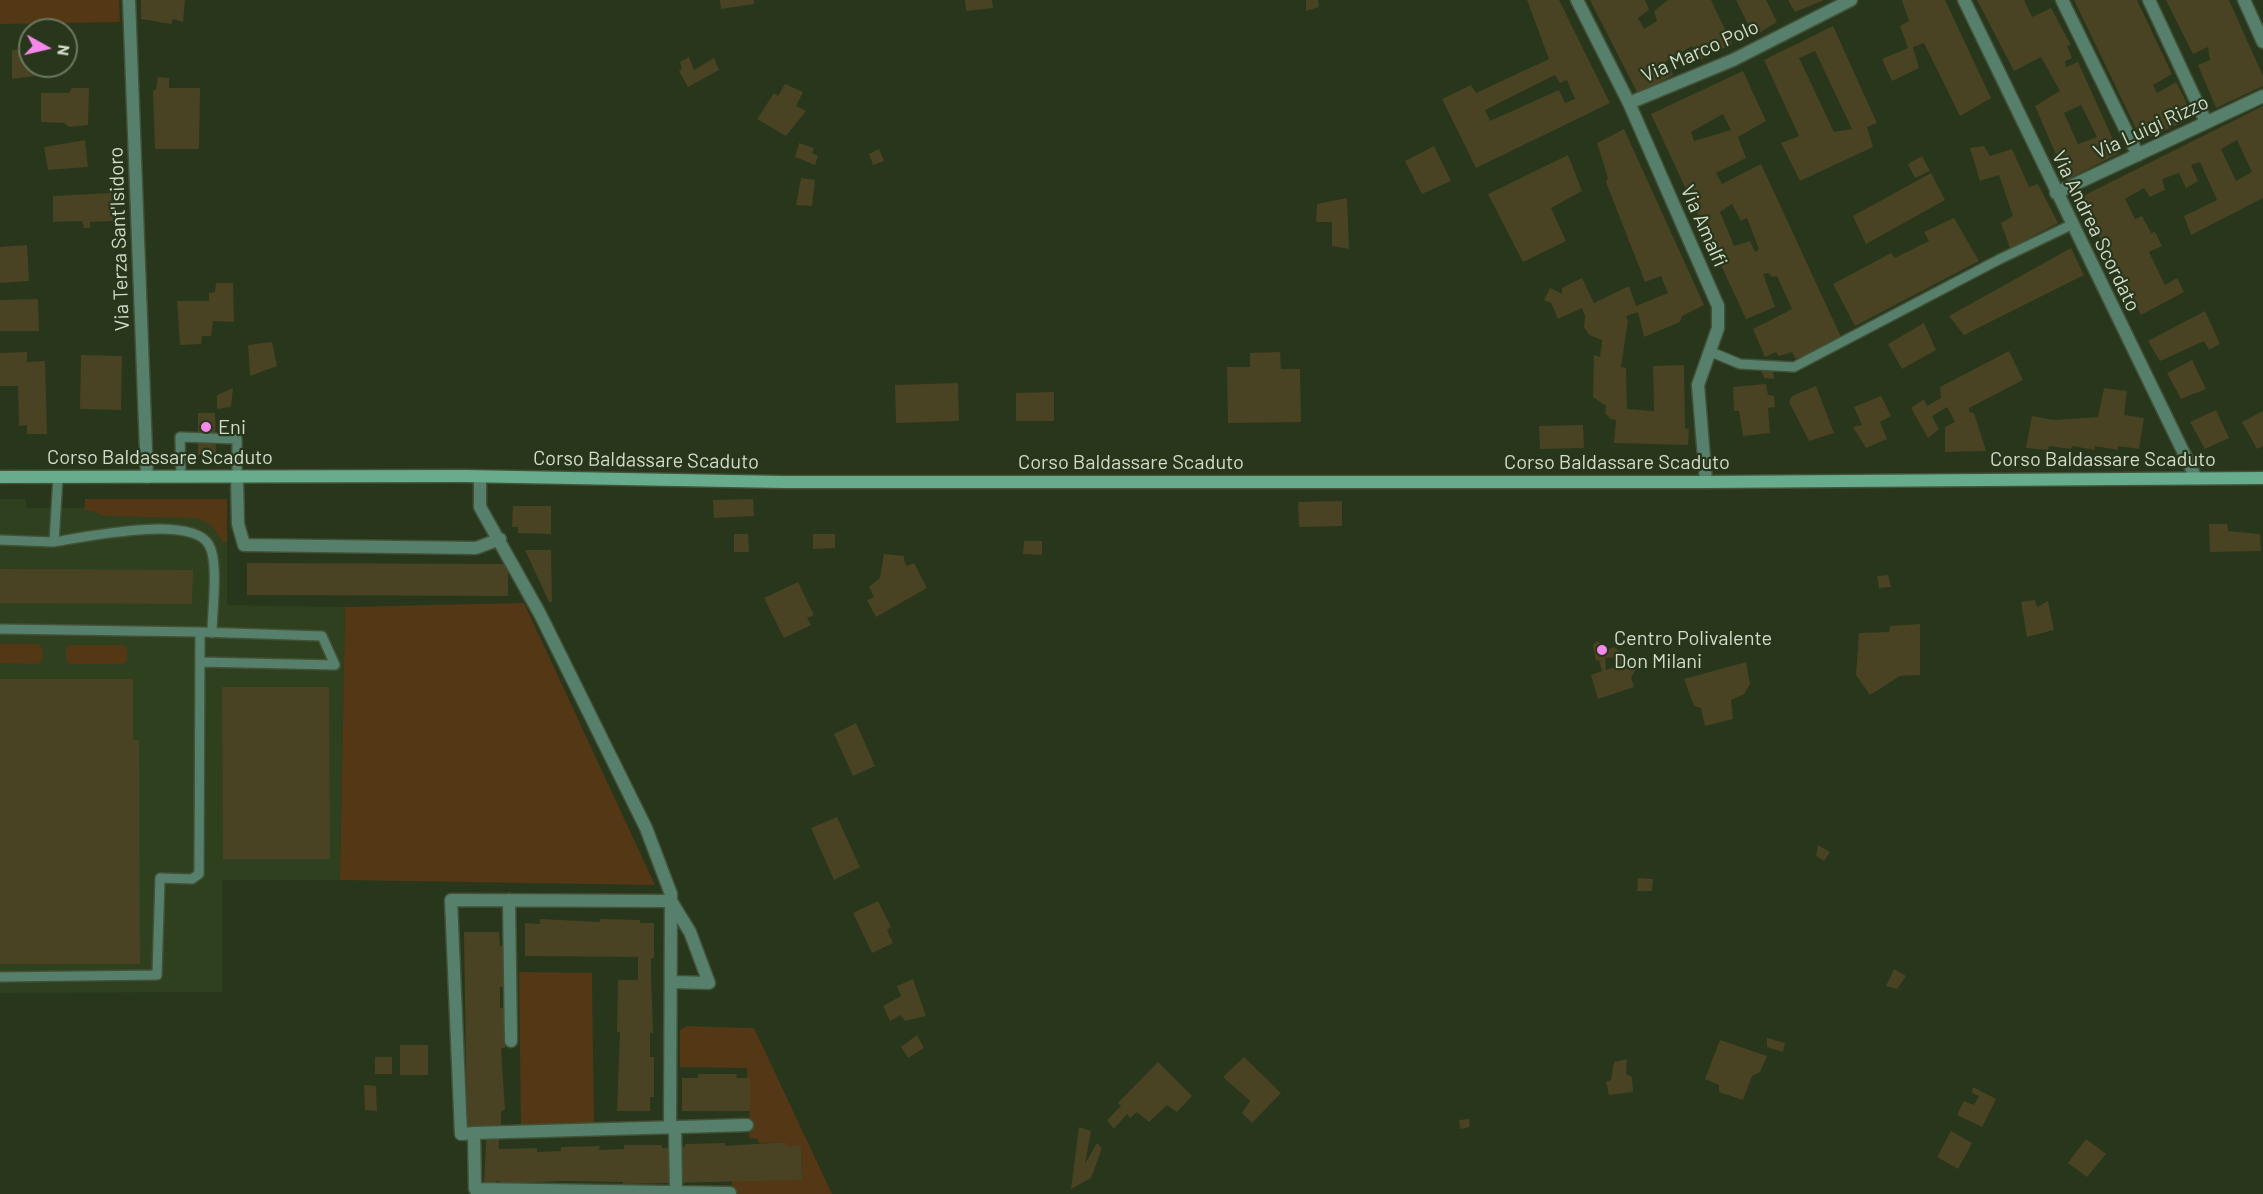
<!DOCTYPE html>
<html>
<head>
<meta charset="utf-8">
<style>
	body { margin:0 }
	#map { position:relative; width:2263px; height:1194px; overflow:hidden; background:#28361b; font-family:Barlow,sans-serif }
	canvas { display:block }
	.north { position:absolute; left:18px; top:18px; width:60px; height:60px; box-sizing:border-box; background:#28361b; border:2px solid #6c7861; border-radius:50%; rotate:98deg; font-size:16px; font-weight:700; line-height:24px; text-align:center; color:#d2dccb }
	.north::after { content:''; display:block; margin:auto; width:21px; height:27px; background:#f788eb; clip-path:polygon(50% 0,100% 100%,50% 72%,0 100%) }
</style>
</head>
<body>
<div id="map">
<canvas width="2263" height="1194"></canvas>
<div class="north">N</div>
</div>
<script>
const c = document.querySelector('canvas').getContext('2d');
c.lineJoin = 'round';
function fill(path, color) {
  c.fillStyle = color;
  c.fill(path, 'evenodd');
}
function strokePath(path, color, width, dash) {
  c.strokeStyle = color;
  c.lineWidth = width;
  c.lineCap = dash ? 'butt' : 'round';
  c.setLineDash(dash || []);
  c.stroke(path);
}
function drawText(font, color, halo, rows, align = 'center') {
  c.font = font + ' Barlow,sans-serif';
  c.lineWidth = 4.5;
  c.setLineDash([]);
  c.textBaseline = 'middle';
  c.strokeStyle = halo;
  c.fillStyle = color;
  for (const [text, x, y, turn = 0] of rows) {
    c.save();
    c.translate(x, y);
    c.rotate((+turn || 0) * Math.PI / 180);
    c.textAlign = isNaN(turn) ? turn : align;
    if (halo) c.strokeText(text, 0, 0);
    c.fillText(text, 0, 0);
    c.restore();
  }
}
fill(new Path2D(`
	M0,499H26V508H84L85,499H227V605L345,607L340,880H222V992L0,993Z`), '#2e401d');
fill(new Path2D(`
	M0,0H119L120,22L0,24Z
	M85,499H227V542H223L211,525L196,518L102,516L94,511L85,510Z
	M524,603L655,885L340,880L345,607Z
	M0,644H38L43,649L42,661L37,664L0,663Z
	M70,645H124L127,648V661L122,664H70L66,660V648Z
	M519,972L592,973L594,1128H521Z
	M687,1026L754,1028L832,1194H732V1180H802L801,1146H786V1142L758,1143V1139L749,1138L750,1078H747V1068L680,1067V1030Z`), '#543715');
fill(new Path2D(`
	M141,0H185L183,22L173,19L171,24L141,19Z
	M720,0H754V4L721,9Z
	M965,0H992L993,8L966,11Z
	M1306,0H1318L1319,7L1306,11Z
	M1527,0H1559L1610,103L1476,168L1442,99L1471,85L1476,93L1549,59ZM1555,75L1560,83L1567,80L1575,99L1565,103L1559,90L1490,121L1485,110Z
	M1590,0H1645L1649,10L1638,18L1644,29L1657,21L1654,11L1668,0H1711L1732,44L1698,61L1692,46L1663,63L1665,71L1671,69L1673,75L1638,94Z
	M1736,0H1766L1777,22L1754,36Z
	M1788,0H1824L1795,12Z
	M1902,0H1945L1991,98L1960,116L1924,43L1913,47L1919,68L1892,81L1882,59L1908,48L1900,26L1909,21Z
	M1977,0H2024L2032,17L2051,8L2071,45L2067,46L2072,58L2065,61L2066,67L2078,62L2119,153L2067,180L2035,106L2060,91L2041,57L2014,71ZM2081,105L2097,137L2078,144L2064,113Z
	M2074,0H2137L2172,74L2153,85L2157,93L2176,82L2194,117L2142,141Z
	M2166,0H2229L2263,76V86L2216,108L2198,65L2210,60L2208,47L2193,54Z
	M1833,26L1877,123L1867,127L1873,147L1800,181L1781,143L1799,136L1764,60ZM1815,51L1852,129L1834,132L1799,58Z
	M24,45H30V66H43L42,75L12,79V50L22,49Z
	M689,57L694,70L714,58L719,70L688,87L679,71L682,69L680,62Z
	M1743,71L1766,121L1738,137L1746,158L1716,173L1722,184L1761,164L1841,337L1798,359L1795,358L1792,352L1779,356L1776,352L1765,357L1753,329L1792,309L1777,276L1772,277L1768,273L1763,274L1775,307L1746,319L1651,114ZM1723,114L1731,130L1694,141L1691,132ZM1732,204L1741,221L1747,218L1759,249L1755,252L1750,241L1734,246L1720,212Z
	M158,77L169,78V88H200L199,149H155L153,91L156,89Z
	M785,84L803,92L796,106L806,111L786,136L757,119L774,93L778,96Z
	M72,88H89L88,125L69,127L64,123L41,122V93H69Z
	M2263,106V198L2191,235L2184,216L2217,200L2200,162L2191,165L2198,181L2186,188L2179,173L2162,179L2165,190L2150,197L2144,188L2125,199L2135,219L2142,216L2151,233L2155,232L2162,246L2149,252L2165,285L2177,278L2184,292L2141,315L2079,198ZM2237,140L2252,172L2236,181L2221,149Z
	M1624,129L1704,305L1682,316L1680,322L1644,337L1638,312L1626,316L1628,321L1621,367L1626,368L1627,409L1654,411L1653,366L1684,365L1685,428L1689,429L1688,445L1614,443L1616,420L1611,419L1605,413L1606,406L1593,397L1594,355L1600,357L1602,340L1589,335L1584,327L1585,316L1582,308L1558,319L1551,303L1544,300L1550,288L1562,294V288L1582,278L1594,303L1629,286L1636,306L1668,293L1661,276L1645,282L1606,182L1608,178L1597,143Z
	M85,140L88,167L48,170L44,147Z
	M799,143L814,148L812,153L818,156L815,165L795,157Z
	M1434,146L1451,181L1422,194L1405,161Z
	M1984,146L1990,156L2012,149L2029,187L2038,184L2058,223L2010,248L2001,223L2013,216L1999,175L1980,181L1970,148Z
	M879,149L884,161L873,165L869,154Z
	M1568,155L1582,191L1551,208L1566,241L1523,262L1488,194Z
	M1922,156L1930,171L1915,178L1908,164Z
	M1931,173L1945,200L1866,244L1853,216Z
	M801,178L815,180L812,206L796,205Z
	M111,193L113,221L90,222V228H84L82,221L53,222V196Z
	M1347,198L1349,249L1332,246V222H1316L1317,204Z
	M1954,218L1979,261L1855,326L1833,284L1891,253L1895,258L1929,241L1924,232Z
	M27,245L29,281L0,283V247Z
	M2071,248L2084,275L1964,335L1949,316Z
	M216,283H233L234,322L213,321L211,336H202L201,344L180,345L177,301H209V293L215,292Z
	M38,299L39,331H0V300Z
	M2205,311L2220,344L2209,350L2204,341L2160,361L2148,341Z
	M1924,323L1936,350L1902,369L1888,344Z
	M272,342L277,366L250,376L248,345Z
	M2009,351L2023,380L1969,408V412L1974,413L1986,451L1945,452V427L1955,422L1947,407L1932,416L1939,429L1928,438L1911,408L1924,399L1927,406L1941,398L1940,387Z
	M27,352V362L45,361L47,434H27V425L19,426L18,386H0V353Z
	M1280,352L1281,369H1300L1301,422L1228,423L1227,367H1250V353Z
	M81,355L122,356L121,410L80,409Z
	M2192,360L2206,389L2181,399L2167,373Z
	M1760,367L1773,368L1774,379L1764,378Z
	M958,383L959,421L896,423L895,385Z
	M1766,384L1768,395L1774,396L1775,407L1768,408L1770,433L1743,436L1739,411H1734L1733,387Z
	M1816,386L1834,433L1809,441L1789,402L1792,396Z
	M233,388L231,407L217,409V395Z
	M2104,388L2127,391L2124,415L2144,418L2139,449L2118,446V450L2095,446V450L2072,446L2071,449L2049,446L2048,450L2026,448L2032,416L2053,420L2098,417Z
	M1054,392V421H1016V393Z
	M1881,396L1891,416L1880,422L1887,439L1866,448L1853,427L1862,425L1854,407Z
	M2216,410L2229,438L2205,449L2190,422Z
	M2263,411V446L2257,449L2242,422Z
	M198,413H215L216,454L198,455Z
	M1583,425L1584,448L1540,449L1539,426Z
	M753,499L754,516L714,518L713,500Z
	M1342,501V526L1299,527L1298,502Z
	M513,506H551V534L518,533V527H512Z
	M2209,524H2227L2228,531L2260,534L2261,551L2210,552Z
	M734,534H748L749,552H734Z
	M813,534H835V548L813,549Z
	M1024,541H1042V555L1023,554Z
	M525,550H551L552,602H549Z
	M884,554L904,556V561L907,566L914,563L927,588L876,617L867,600L874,597L869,587L880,578Z
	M247,563L508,564V596L247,595Z
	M0,569L193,570L192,604L0,603Z
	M1888,575L1891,587L1879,588L1877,576Z
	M798,582L814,615L807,618L811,625L784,638L764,598Z
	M2035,600L2037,607L2048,601L2054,630L2027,637L2021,602Z
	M1920,624V675L1900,676L1870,695L1856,675L1859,633L1889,632L1890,626Z
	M1597,641L1610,649L1614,647L1624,655L1627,663L1631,662L1637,667L1631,678L1634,687L1598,699L1591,675L1602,671L1599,660L1596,661L1593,645ZM1617,657L1618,666L1606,670L1605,658Z
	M1746,662L1750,684L1744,694L1731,700L1733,719L1705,726L1701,708L1694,706L1684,679Z
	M0,679H133V740H139L140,964H0Z
	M222,687H329L330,859H223Z
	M856,723L875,766L853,776L834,734Z
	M837,817L860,867L834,880L811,828Z
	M1818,845L1830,852L1824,861L1816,856Z
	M1638,878L1653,879L1652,891H1637Z
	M878,901L891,927L887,930L893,943L872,953L853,913Z
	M540,919L600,922V919L640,920V923H654V958H651V973L653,1033H650V1057H654V1097H650V1111H617L620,1032H617L618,980H638V957L525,956V923L540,924Z
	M464,932H499L500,946H503L504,987H500V1008H504L505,1048H501L505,1110L501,1111V1126H498L499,1149L537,1148V1152L561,1151V1147L600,1146L599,1150L624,1149V1145H662V1148L685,1147V1144L725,1143V1146L786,1142V1146H801L802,1180L623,1184V1182L561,1181L500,1184V1181H496V1184H484L487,1127H467Z
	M1894,969L1906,976L1897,989L1886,986Z
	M913,979L926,1016L905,1021L901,1015L890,1021L883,1006L901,996L897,986Z
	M917,1035L924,1048L908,1058L901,1047Z
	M1767,1038L1785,1043L1783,1052L1767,1047Z
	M1720,1040L1767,1056L1760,1072L1752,1076L1743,1100L1719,1092V1085L1705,1079Z
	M400,1045H428V1075H400Z
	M375,1057H392V1074H375Z
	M1244,1057L1281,1093L1252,1123L1242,1113L1250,1101L1223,1077Z
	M1627,1059L1626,1074L1632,1077L1633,1092L1609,1095L1606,1082L1611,1080L1614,1062Z
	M1158,1062L1192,1096L1177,1112L1167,1105L1149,1122L1137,1112L1130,1118L1127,1114L1114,1129L1107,1120L1121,1106L1118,1103Z
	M698,1074H737L736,1078H750V1111H682V1078H698Z
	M364,1085L376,1086L377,1111L365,1110Z
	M1973,1087L1996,1099L1982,1127L1957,1115L1964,1101L1974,1105L1979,1096L1972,1093Z
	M1469,1119L1470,1127L1460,1129L1459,1120Z
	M1079,1127L1091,1131L1085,1164L1097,1143L1102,1148L1091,1178L1071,1189Z
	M1951,1131L1972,1143L1958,1169L1937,1157Z
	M2086,1139L2106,1154L2087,1177L2068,1163Z`), '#494323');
const lane = new Path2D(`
	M1709,351L1740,364L1794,367L2000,259L2071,225
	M181,477L180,437L237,439V477
	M0,540L54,542L58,477
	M54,542C84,537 192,514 209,545C219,562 212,612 212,633
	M0,629L200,632
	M0,977L157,975L160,878L192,879L199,874L200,632L322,636L335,665L200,662`);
const street = new Path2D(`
	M129,0L147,477
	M1577,0L1629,103L1718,306V328L1698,385L1706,482
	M1964,0L2196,478
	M2062,0L2138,155
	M2149,0L2206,122
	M2244,0L2263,42
	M1629,103L1733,60L1851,0
	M2056,193L2263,96
	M237,477L238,524L244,545L476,548L500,539
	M480,477V507L540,614L646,828L671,894L670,1127
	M509,900L511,1041
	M672,982L709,983L690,932L671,901L451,900L461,1134L474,1133L475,1189L730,1193
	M675,1127L676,1192
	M474,1133L747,1125`);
const secondary = new Path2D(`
	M0,477L463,476L783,482H1706L2263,478`);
strokePath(lane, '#435137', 12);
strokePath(street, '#435137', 15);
strokePath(secondary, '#435137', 15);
strokePath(lane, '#56806c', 9);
strokePath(street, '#56806c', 12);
strokePath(secondary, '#67ac8c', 12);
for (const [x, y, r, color] of [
	[206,427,6,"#f788eb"],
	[1602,650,6,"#f788eb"]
]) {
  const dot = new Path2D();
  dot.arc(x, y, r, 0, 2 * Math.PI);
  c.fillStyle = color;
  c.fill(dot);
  strokePath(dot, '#28361b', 2);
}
drawText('20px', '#d2dccb', '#28361b', [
	["Via Marco Polo",1700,51,-24],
	["Via Luigi Rizzo",2151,127,-25],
	["Via Amalfi",1704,226,66],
	["Via Andrea Scordato",2096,231,64],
	["Via Terza Sant'Isidoro",119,239,-92],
	["Corso Baldassare Scaduto",160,457],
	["Corso Baldassare Scaduto",2103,459],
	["Corso Baldassare Scaduto",646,460,1],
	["Corso Baldassare Scaduto",1131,462],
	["Corso Baldassare Scaduto",1617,462]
]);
drawText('20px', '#d2dccb', '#28361b', [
	["Eni",218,427],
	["Centro Polivalente",1614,638],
	["Don Milani",1614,661]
], 'left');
</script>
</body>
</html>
